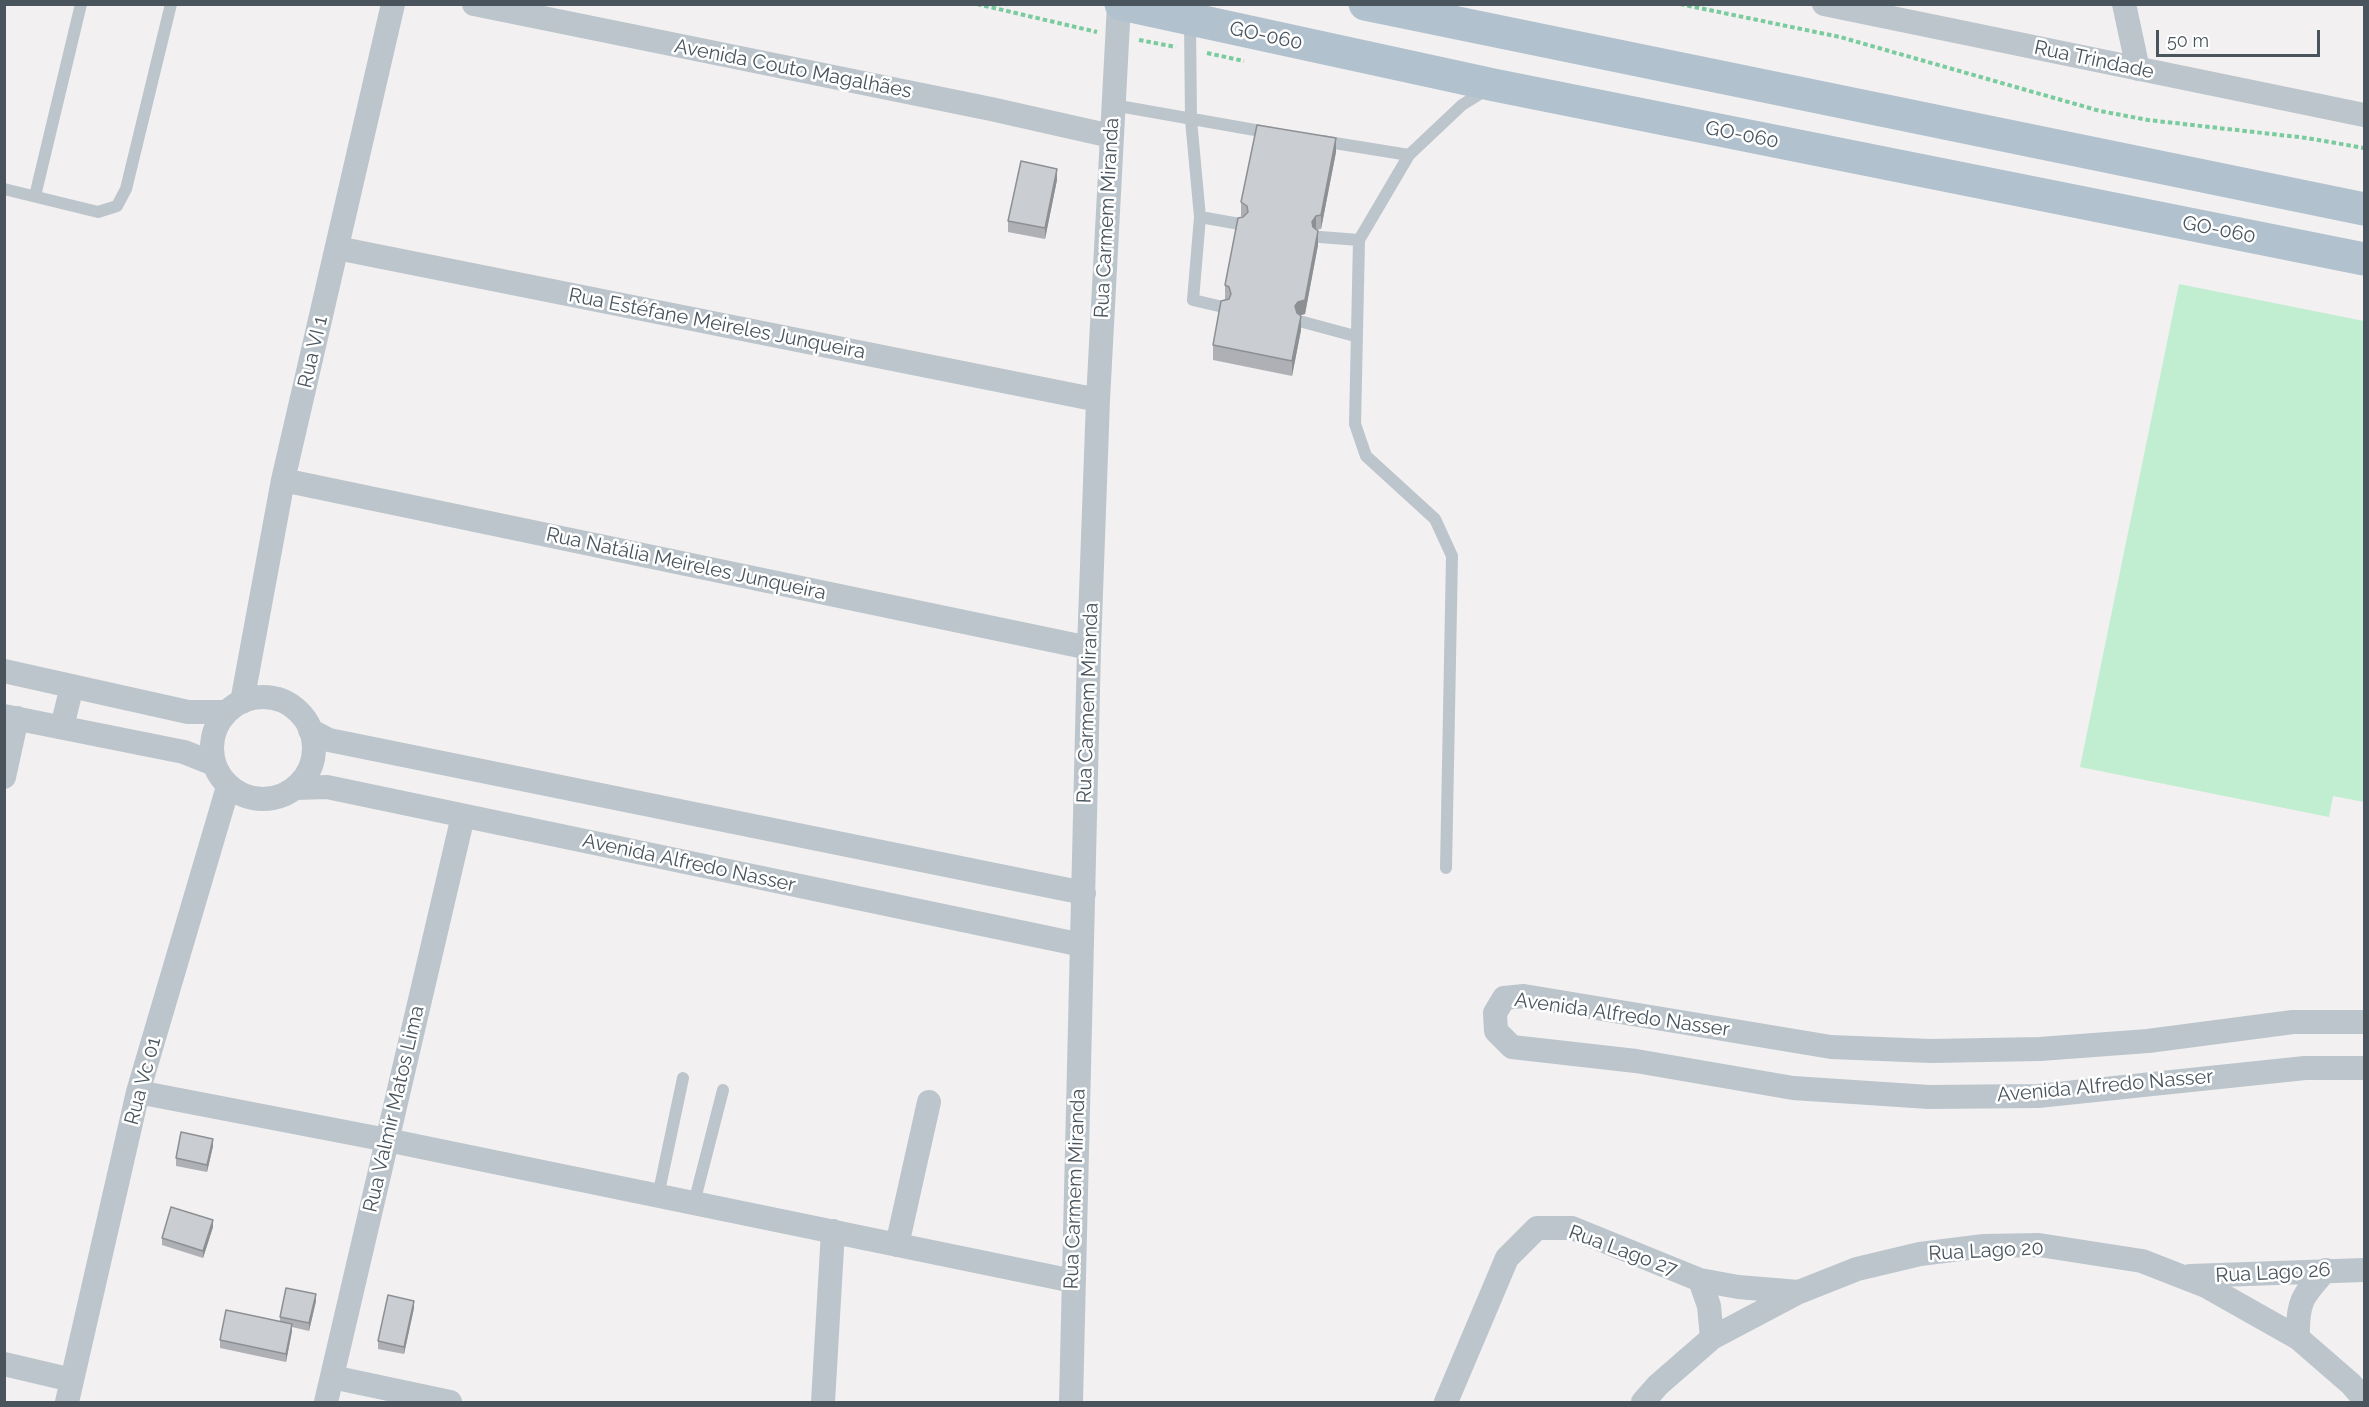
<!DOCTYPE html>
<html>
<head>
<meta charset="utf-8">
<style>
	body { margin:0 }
	#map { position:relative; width:2369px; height:1407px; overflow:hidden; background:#f2f0f0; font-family:Raleway,sans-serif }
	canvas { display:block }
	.frame { position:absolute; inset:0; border:6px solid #49545d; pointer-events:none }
	.scale { position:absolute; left:2156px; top:30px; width:164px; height:27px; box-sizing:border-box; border:3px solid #49545d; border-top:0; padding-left:8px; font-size:18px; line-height:21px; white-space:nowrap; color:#49545d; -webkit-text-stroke:4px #fff; paint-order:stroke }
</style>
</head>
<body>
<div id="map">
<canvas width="2369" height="1407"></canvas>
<div class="frame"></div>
<div class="scale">50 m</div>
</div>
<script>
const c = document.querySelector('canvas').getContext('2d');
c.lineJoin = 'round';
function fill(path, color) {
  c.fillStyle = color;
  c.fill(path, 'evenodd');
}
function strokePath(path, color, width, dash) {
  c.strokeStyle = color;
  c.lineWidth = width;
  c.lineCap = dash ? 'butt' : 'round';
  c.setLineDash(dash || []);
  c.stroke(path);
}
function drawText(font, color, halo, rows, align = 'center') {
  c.font = font + ' Raleway,sans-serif';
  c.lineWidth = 5;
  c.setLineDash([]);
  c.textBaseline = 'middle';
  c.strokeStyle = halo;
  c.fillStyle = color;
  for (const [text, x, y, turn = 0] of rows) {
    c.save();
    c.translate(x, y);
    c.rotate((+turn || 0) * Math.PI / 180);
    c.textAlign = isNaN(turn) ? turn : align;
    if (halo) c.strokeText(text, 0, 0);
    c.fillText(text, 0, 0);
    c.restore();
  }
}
fill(new Path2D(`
	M2179,284L2364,321V802L2333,796L2329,817L2080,767Z`), '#c1eed0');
strokePath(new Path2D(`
	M977,4L1097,32
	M1680,4L1840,37L2100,111L2148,120L2307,138L2364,148
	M1139,40L1176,47
	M1207,53L1244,61`), '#7acb9e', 4, [4.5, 3]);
strokePath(new Path2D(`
	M1190,21L1191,120L1200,217L1240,224
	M1113,105L1272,133
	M1322,141L1409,155
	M4,189L98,212L117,206L126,189L171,4
	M35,196L81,4
	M1200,217L1193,300L1223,307
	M1320,237L1359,240L1409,155L1462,105L1486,90
	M1359,240L1355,424L1366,456L1435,519L1452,556L1446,868
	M1303,322L1355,336
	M658,1196L683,1078
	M694,1203L723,1090`), '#bcc5cc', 12);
strokePath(new Path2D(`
	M474,4L991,109L1111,136
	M1824,4L2364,115
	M2124,4L2138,69
	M337,248L1098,400
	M283,480L1089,648
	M4,671L188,712H227
	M212 748a51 51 0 1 1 102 0a51 51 0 1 1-102 0Z
	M242,702L283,480L393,4
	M4,716L184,752L214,764
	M62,727L72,686
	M310,730L329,740L1084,893
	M4,777L17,718
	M296,788L327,787L1082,945
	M2364,1022H2293L2148,1041L2040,1049L1931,1051L1831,1047L1524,996L1504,998L1495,1013L1496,1031L1512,1047L1636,1061L1793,1088L1929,1097L2038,1096L2305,1068H2364
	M138,1092L387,1140L1073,1281
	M897,1245L929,1102
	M2190,1276L2364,1270
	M1700,1280L1709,1306L1712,1338
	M2298,1338C2297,1302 2302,1296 2326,1270
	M4,1364L72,1380
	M332,1377L450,1402
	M67,1402L138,1092L228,787
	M326,1402L463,816
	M823,1402L833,1231
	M1071,1402L1089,648L1098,400L1119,4
	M1446,1402L1507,1258L1537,1228H1572L1700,1280L1738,1287L1799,1292
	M1643,1402L1658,1385L1712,1338L1799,1292L1857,1269L1920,1254L1984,1246L2039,1245L2142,1261L2206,1286L2298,1338L2351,1384L2364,1399`), '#bcc5cc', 24);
strokePath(new Path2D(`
	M1121,4L1494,85L2364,259
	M1365,4L2364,209`), '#b1c1ce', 33);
fill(new Path2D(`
	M1336,152L1321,229L1317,230L1318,245L1305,314L1300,315L1301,330L1292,376L1213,360V345L1226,300L1225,299V285L1243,217L1241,216V202Z
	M1057,180L1045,239L1008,232V221Z
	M213,1146L207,1172L176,1166V1158Z
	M213,1227L203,1258L162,1245V1238Z
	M316,1301L309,1331L292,1327V1331L286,1362L220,1348V1340L280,1321V1317Z
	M414,1308L404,1354L378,1349V1341Z`), '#aeb0b5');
fill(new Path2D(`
	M1336,138V152L1321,229V215Z
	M1057,169V180L1045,239V228Z
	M1316,216V230L1312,236V222Z
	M1318,231V245L1305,314L1298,316L1295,306Z
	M1301,316V330L1292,376V361Z
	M213,1139V1146L207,1172V1165Z
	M213,1220V1227L203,1258V1251Z
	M316,1294V1301L309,1331V1323Z
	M414,1301V1308L404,1354V1347Z
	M292,1324V1331L286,1362V1354Z`), '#8d9093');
const building = new Path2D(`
	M1257,125L1336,138L1321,215L1316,216L1312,222L1313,227L1318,231L1305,300L1298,302L1295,306L1297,313L1301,316L1292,361L1213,345L1221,301L1229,299L1231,294L1229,287L1225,285L1238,218L1243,217L1248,212L1247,206L1241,202Z
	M1021,161L1057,169L1045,228L1008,221Z
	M181,1132L213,1139L207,1165L176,1158Z
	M171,1207L213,1220L203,1251L162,1238Z
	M286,1288L316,1294L309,1323L280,1317Z
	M388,1295L414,1301L404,1347L378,1341Z
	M226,1310L292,1324L286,1354L220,1340Z`);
fill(building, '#cacdd2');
strokePath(building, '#8d9093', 1.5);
drawText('20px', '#49545d', '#fff', [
	["GO-060",1266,36,12],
	["Rua Trindade",2094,60,12],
	["Avenida Couto Magalhães",793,69,11],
	["GO-060",1742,135,11],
	["Rua Carmem Miranda",1107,218,-87],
	["GO-060",2219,230,11],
	["Rua Estéfane Meireles Junqueira",717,324,11],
	["Rua VI 1",313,352,-77],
	["Rua Natália Meireles Junqueira",686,564,12],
	["Rua Carmem Miranda",1088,703,-88],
	["Avenida Alfredo Nasser",689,863,12],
	["Avenida Alfredo Nasser",1622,1015,8],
	["Rua Vc 01",143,1081,-75],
	["Avenida Alfredo Nasser",2105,1086,-5],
	["Rua Valmir Matos Lima",394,1109,-77],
	["Rua Carmem Miranda",1075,1189,-88],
	["Rua Lago 27",1623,1251,20],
	["Rua Lago 20",1986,1251,-3],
	["Rua Lago 26",2273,1273,-3]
]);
</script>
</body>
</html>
